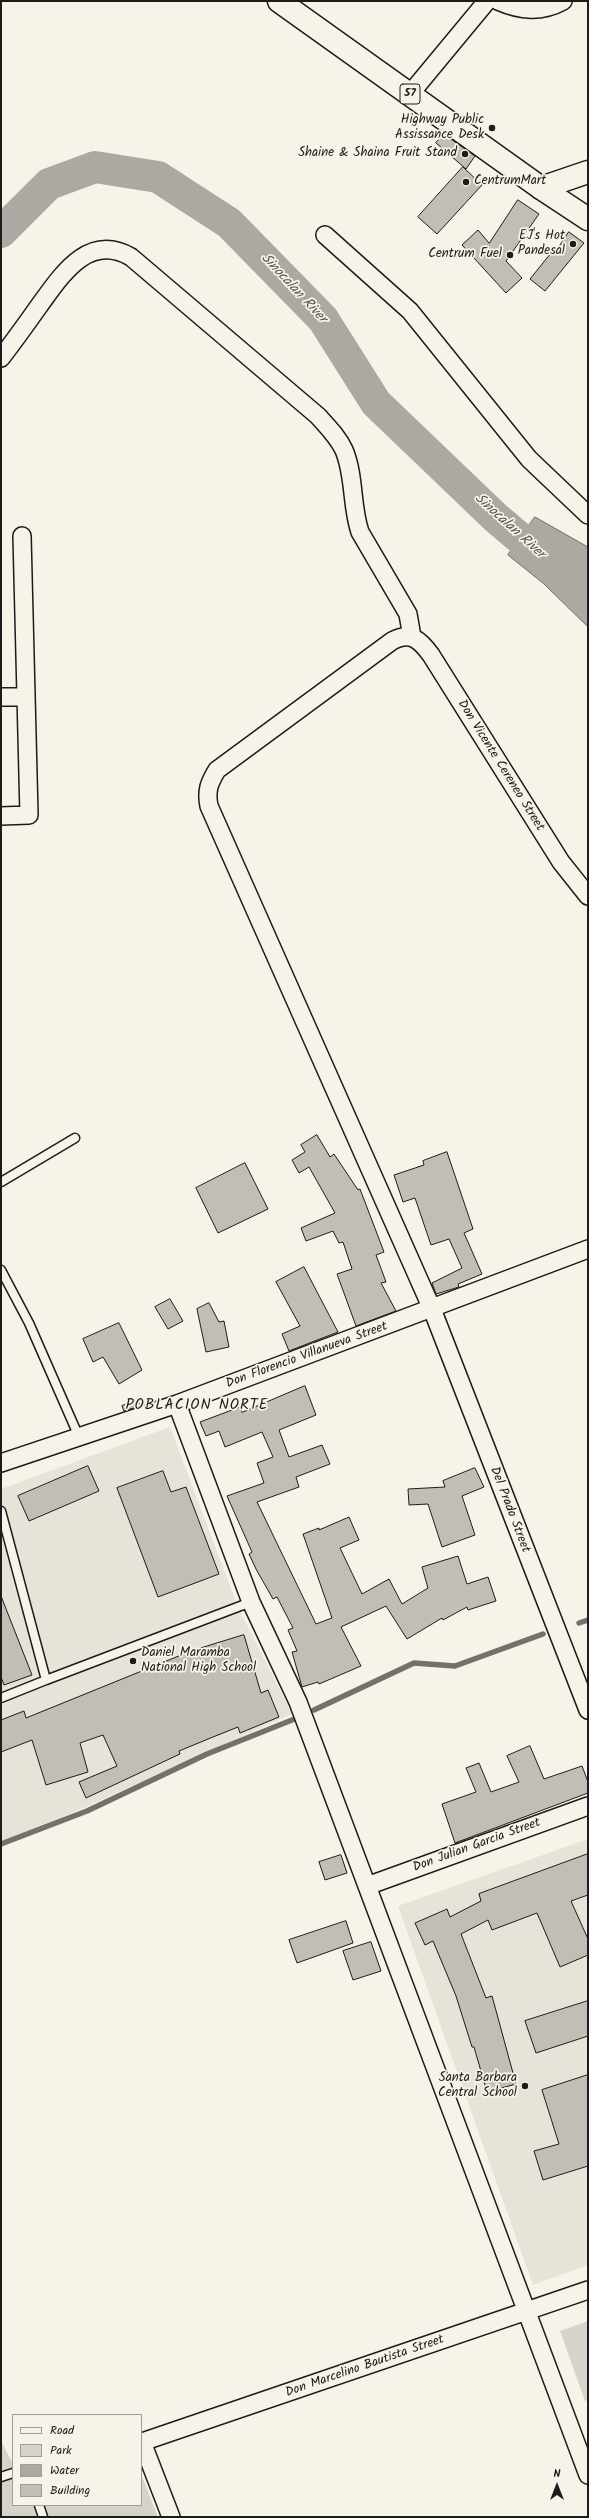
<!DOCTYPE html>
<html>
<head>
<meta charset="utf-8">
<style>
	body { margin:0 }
	#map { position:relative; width:589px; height:2518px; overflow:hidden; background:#f7f3e8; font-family:Kalam,sans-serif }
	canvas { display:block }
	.frame { position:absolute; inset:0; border:2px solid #1c1c1c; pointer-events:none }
	.legend { position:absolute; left:12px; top:2414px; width:130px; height:92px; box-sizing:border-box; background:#f7f3e8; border:1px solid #9f9d96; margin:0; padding:5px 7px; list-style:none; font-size:12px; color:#1c1c1c }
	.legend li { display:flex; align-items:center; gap:8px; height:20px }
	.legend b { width:20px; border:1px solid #9f9d96 }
	.north { position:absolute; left:537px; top:2466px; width:40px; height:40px; -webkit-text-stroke:3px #f7f3e8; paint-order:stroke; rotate:0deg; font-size:11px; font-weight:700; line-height:16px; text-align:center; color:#1c1c1c }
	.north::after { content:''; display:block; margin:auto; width:14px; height:18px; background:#1c1c1c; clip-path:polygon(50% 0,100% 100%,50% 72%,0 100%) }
</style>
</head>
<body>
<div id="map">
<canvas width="589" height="2518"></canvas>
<div class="frame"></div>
<ul class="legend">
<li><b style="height:5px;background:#f7f3e8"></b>Road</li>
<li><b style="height:11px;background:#d7d3cb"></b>Park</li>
<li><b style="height:11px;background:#aca9a2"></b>Water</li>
<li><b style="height:11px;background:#c0beb5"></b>Building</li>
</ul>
<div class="north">N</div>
</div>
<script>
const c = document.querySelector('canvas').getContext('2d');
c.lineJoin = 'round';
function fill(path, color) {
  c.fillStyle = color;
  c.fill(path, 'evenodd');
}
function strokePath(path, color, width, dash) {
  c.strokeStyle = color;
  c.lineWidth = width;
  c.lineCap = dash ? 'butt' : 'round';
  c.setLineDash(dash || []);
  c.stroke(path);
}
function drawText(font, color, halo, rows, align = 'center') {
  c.font = font + ' Kalam,sans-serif';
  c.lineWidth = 3.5;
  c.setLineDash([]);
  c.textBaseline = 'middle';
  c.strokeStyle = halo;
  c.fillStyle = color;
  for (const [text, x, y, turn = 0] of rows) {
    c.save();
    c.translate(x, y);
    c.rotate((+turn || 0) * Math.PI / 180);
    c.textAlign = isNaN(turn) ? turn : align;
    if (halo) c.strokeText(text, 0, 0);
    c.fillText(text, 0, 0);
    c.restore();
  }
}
fill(new Path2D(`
	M170,1427L238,1607L292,1714L1,1845V1489Z
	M588,1839V2265L533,2285L398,1906Z`), '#e6e3d9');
fill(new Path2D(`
	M588,2321V2400L585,2401L560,2331Z
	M1,2441L13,2464V2505H141V2474L158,2517H1Z`), '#d7d3cb');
const water = new Path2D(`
	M535,517L588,547V627L544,584L508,555Z`);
fill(water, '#aca9a2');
strokePath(water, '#72716c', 1);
strokePath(new Path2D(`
	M579,1623L588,1620
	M314,1710L414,1663L455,1666L543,1634
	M1,1844L87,1811L207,1754L297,1718`), '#72716c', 5.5);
strokePath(new Path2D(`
	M1,232L49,184L95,167L158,177L229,223L323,319L376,403L495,517L588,596`), '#aca9a2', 32);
const building = new Path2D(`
	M444,134L475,156L466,169L436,143Z
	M463,167L482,185L437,234L418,217Z
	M518,200L539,214L506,261L522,278L506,293L462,245L478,230L489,243Z
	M569,232L584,243L545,291L530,279L551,253L553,255Z
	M317,1135L330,1157L334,1154L358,1190L360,1189L384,1252L376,1255L386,1282L381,1283L396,1311L356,1326L337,1274L352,1269L343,1242L339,1243L333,1231L306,1241L301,1228L335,1213L309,1167L299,1173L292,1160L305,1152L301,1145Z
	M447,1152L473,1229L464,1233L482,1274L458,1284L459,1287L436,1294L432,1283L462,1268L449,1239L431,1245L415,1198L403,1202L394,1175L424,1165L423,1161Z
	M245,1163L268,1209L218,1233L196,1188Z
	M304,1267L338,1332L289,1351L282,1334L300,1326L276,1282Z
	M170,1299L183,1321L168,1329L155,1307Z
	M209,1303L219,1322L224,1321L229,1347L206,1352L197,1309Z
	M119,1323L142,1370L119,1384L103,1357L93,1362L83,1339Z
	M305,1386L316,1415L279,1430L289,1457L322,1445L330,1464L296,1477L299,1487L257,1502L316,1624L332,1618L303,1534L319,1528V1530L349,1517L359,1540L340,1548L362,1594L389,1579L402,1604L428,1588L422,1567L458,1556L467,1584L488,1577L496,1601L468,1610L467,1607L443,1620L442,1618L407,1639L386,1606L341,1627L361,1666L319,1684L318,1682L302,1687L292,1652L297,1651L288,1630L293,1628L277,1597L273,1599L256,1569L249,1554L252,1552L227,1496L264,1483L257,1463L273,1457L262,1432L225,1447L219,1431L206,1436L200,1422L240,1407L242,1412Z
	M138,1400L140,1406L124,1411L122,1406Z
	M88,1466L99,1491L29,1521L18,1496Z
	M475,1468L484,1487L462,1496L475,1535L442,1547L428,1504L409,1505L408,1489L445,1487L443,1481Z
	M163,1471L171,1492L186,1487L219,1574L158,1597L117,1488Z
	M1,1596L32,1675L4,1685L1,1677Z
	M244,1635L261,1693L268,1690L279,1717L240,1733L238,1727L213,1737L179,1751L180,1754L86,1798L79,1782L117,1766L103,1735L80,1743L88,1772L46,1785L32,1740L1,1752V1720L24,1711L26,1718L191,1651Z
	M530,1746L544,1779L582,1766L588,1782V1793L455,1843L442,1804L476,1792L466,1768L479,1763L491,1792L519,1782L507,1756Z
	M588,1854V1895L571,1901L588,1939V1955L560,1967L537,1913L492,1930L488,1920L461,1934L486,1998L492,1996L516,2084L487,2092L474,2047H472L456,1996L433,1941L425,1945L415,1923L447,1909L450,1917L481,1901L479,1894Z
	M341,1855L347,1873L325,1880L319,1862Z
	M346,1921L353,1943L297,1963L289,1940Z
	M371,1942L381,1971L353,1980L343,1951Z
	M588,2001V2036L536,2053L525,2021Z
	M588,2075V2166L543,2180L534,2151L559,2144L542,2090Z`);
fill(building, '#c0beb5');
strokePath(building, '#1c1c1c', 1);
const lane = new Path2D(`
	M1,1182L75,1138
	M1,1270L29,1323L79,1437
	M1,1511L46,1680L251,1602
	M1,1698L46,1680
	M1,2477L13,2473
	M39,2505L43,2517`);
const street = new Path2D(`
	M498,1C521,11 541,13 563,1
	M410,94L487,1
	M325,235L410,311L529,459L588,515
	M1,358C14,341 27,323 39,306C61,276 88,232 131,257L318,416C328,427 338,437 344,450C355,476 351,506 360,532L408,614L412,637
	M1,697H26
	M1,816L29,815L22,536
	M588,896L561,862L431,655C420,640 411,631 392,641L217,770C209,783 206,791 209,806L432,1309L588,1710
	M177,1404L251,1602L298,1702L588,2475
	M1,1463L177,1404L588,1249
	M367,1886L588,1806
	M171,2517L142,2442L588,2290`);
const primary = new Path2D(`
	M541,188L588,172`);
const highway = new Path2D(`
	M279,1L541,188L588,219`);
strokePath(lane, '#1c1c1c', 11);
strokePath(street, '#1c1c1c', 20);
strokePath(primary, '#1c1c1c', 25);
strokePath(highway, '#1c1c1c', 25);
strokePath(lane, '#f7f3e8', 8);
strokePath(street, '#f7f3e8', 17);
strokePath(primary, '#f7f3e8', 22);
strokePath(highway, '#f7f3e8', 22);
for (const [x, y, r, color] of [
	[492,128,4,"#1c1c1c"],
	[465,154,4,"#1c1c1c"],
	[466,182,4,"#1c1c1c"],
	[573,244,4,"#1c1c1c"],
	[510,255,4,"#1c1c1c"],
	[133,1661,4,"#1c1c1c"],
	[525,2086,4,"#1c1c1c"]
]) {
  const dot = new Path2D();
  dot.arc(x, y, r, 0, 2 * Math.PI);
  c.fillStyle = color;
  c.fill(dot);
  strokePath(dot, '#f7f3e8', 1.5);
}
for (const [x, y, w] of [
	[410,94,20]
]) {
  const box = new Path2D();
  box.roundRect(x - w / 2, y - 10, w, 20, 3);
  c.fillStyle = '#f7f3e8';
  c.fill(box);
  strokePath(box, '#1c1c1c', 1);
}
drawText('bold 12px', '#1c1c1c', null, [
	["57",410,94]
]);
drawText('13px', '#1c1c1c', '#f7f3e8', [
	["Highway Public",484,121],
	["Assissance Desk",484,136],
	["Shaine & Shaina Fruit Stand",457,154],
	["CentrumMart",474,182,"left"],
	["EJ's Hot",565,237],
	["Pandesal",565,252],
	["Centrum Fuel",502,255],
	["Daniel Maramba",141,1654,"left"],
	["National High School",141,1669,"left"],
	["Santa Barbara",517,2079],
	["Central School",517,2094]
], 'right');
drawText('13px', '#1c1c1c', '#f7f3e8', [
	["Don Vicente Cereneo Street",500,766,58],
	["Don Florencio Villanueva Street",307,1356,-20],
	["Del Prado Street",509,1510,69],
	["Don Julian Garcia Street",477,1846,-20],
	["Don Marcelino Bautista Street",365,2367,-19]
]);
drawText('italic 14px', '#565452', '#f7f3e8', [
	["Sinocalan River",293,289,47],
	["Sinocalan River",509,527,42]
]);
c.letterSpacing = '1px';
drawText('15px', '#1c1c1c', '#f7f3e8', [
	["POBLACION NORTE",197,1406]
]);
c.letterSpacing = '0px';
</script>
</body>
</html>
